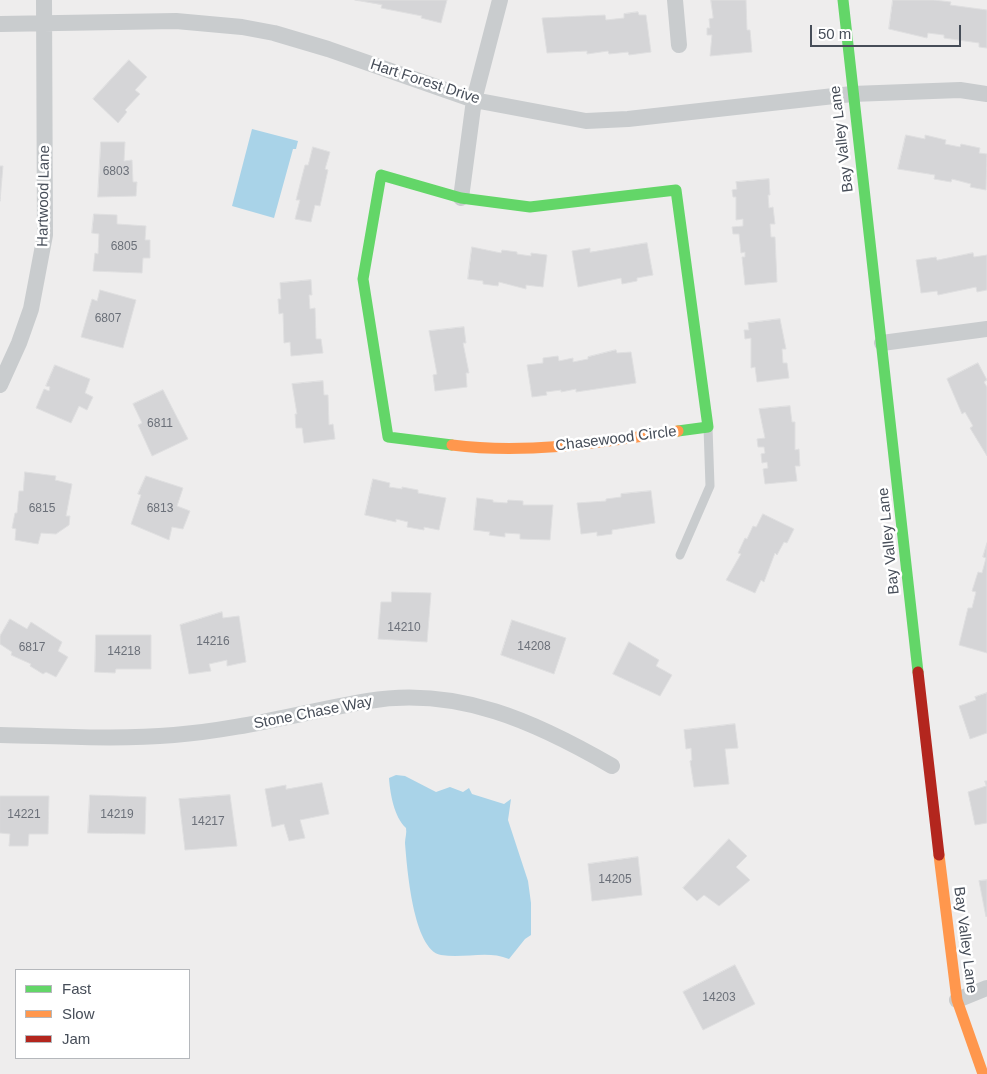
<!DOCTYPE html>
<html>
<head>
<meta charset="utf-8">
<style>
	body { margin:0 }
	#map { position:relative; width:987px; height:1074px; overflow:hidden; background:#eeeded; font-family:Arial,sans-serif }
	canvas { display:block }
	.legend { position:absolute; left:15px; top:969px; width:175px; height:90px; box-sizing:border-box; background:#fff; border:1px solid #b5b8bc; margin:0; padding:6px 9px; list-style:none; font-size:15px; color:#464d58 }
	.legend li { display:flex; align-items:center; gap:10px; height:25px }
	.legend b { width:25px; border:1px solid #b5b8bc }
	.scale { position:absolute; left:810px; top:25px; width:151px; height:22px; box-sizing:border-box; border:2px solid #464d58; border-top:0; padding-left:6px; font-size:15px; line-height:18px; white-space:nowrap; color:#464d58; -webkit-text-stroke:4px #fff; paint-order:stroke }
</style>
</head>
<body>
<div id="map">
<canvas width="987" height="1074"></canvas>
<ul class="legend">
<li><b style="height:6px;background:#63d668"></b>Fast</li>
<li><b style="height:6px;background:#ff974d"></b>Slow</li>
<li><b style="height:6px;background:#b3261e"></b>Jam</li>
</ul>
<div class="scale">50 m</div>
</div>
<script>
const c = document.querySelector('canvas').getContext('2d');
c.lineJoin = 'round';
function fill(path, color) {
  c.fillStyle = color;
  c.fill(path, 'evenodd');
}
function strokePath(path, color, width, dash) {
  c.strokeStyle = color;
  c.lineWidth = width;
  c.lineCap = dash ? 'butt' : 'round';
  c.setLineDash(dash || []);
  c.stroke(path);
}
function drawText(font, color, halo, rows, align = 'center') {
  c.font = font + ' Arial,sans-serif';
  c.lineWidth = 5;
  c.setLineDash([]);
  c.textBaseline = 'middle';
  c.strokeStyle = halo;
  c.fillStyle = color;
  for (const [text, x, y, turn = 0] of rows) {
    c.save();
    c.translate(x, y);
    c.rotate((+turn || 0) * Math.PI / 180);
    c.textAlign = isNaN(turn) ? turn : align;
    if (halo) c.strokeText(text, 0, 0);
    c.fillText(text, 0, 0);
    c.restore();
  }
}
fill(new Path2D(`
	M252,129L298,141L296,149H293L274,218L232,206Z
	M396,775L405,776L436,792L450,787L463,792L469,788L472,794L504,804L511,799L508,820L528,881L531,903V935L525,939L509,959C487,950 464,959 441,955C413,950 407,867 405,843C405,838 407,833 406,828C394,817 390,793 389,778Z`), '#a9d3e8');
const building = new Path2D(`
	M355,0H447L441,23L421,18L422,16L381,8L382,5Z
	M711,0H746L747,30H750L752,52L710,56L712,35H707V28H710L709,19L713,18Z
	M893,0H934L951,2L950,5L987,10V48L979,47V43L944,38V35L928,33L927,38L889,29Z
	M638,12L639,15H646L651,52L629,55L628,52L609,54L608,51L587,54V51L547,53L542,18L605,15L606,20L624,18V14Z
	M129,60L147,77L135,90L140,94L125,110L127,112L118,123L93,99Z
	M906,135L925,139V135L946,140L945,144L960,147L961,144L980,148L979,153L987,154L986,190L970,187L971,184L952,179L951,182L934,179L935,175L898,169Z
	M101,142H125L124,161L132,160L133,182H137L136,196L98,197Z
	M313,147L330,152L325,169L328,170L320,206L315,205L311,222L295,219L300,200H296L305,165H308Z
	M0,166H3L0,201Z
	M769,179L770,195H768L769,208L773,207L775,224H770L771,237H775L777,282L745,285L742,257H745V252L741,253L739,234H733L732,227L743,226V219L736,220V197H733L732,190L737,189L736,182Z
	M94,214L117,215V224L146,226L145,240H150V258H143L142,273L93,271L95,253L98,254L99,234L92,233Z
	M647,243L653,275L637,278V281L622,284L621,278L578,287L572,251L590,248V252Z
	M472,247L501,253L502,250L517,252V254L531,256V253L547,255L543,287L526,285V289L499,282L498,286L483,284V281L468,279Z
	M973,253L974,257L987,255V290L977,292L976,287L938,295L937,291L921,293L916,260L936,257L937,260Z
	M311,280L312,295H309L310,309L315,308L316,339H321L323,353L291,356L290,342L284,343L283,313L279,314L278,299H281L280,283Z
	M100,290L136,300L123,348L81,337L92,299L97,301Z
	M780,319L786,349H782L783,363H787L789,378L757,382L755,367L751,368V338L745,339L744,330H749L748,323Z
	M464,327L466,343H463L469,373H466L467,387L435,391L433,375L437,374L429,331Z
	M616,350L617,353L631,352L636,383L576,392V389L561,392V390L546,392L547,395L532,397L527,365L543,363V358L558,356L559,361L573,358V362L588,359V357Z
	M978,363L987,380L984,382L987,387V456L970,428L973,426L965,412L962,414L947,379Z
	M55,365L90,379L85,393L93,397L87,410L79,406L71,423L36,408L44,389L49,391L50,387L46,386Z
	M323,381L324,395H328L329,425L333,424L335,439L304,443L302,428H296L295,414H297L292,384Z
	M163,390L188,439L152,456L138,425L142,423L133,404Z
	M790,406L792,422H795V450L799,449L800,466H795L797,481L765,484L763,469L768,468L767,462L762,463L761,454L765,453L764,447H758L757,439L765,438L759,409Z
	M25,472L56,476L55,480L72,484L66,516H70L69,525L56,534L41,533L38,544L15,540L16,529L12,528L15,513H17L19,491H23Z
	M146,476L183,488L177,506L190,511L183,529L172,527L169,540L131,524L141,495L138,494Z
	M373,479L390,483L389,487L402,489V487L418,490V493L446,498L439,530L424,527V530L407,527L408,522L396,519V522L365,515Z
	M651,491L655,523L612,530V534L597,536V532L581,534L577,503L606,501V499L621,497V494Z
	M477,498L493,500V502L507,503L508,500L523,501V505H553L550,540L520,539V534L505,533V537L489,535L490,532L474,530Z
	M763,514L794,529L787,543L784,542L777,555L775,553L764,582L761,580L755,593L726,580L741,554L738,553L745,538L747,539L753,526L756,527Z
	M987,543V653L959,645L968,608H972L976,592L972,591L978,572L982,573L986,558L983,557Z
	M392,592L431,593L427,642L378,639L381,602H391Z
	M222,612L223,618L239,616L246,662L227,666V660L209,664L211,671L189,674L180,625Z
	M10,619L27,629L31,622L62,642L58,651L68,657L56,677L46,672L43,674L30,666L31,664L11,655L12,652L0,644V636Z
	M512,620L566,638L554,674L501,655Z
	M96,635H151V669H116L115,673L95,672Z
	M629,642L659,660L656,666L672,675L660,696L613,674Z
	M987,693V733L970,739L959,706L976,700L975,697Z
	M735,724L738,748L725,749L729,784L694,787L690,761L692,760L691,748L686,749L684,730Z
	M985,781H987V823L975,825L968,792L986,786Z
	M322,783L329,814L300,820L305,838L289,841L284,824L272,827L265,789L286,785V789Z
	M90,795L146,797L145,834L88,833Z
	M230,795L237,846L185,850L179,799Z
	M0,796H49L48,834H29L28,846H9L10,834L0,833Z
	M729,839L747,856L736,867L750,880L719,906L704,895L697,901L683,888Z
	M638,857L642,895L592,901L588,864Z
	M987,880V916L986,917L979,881Z
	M735,965L755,1004L703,1030L683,992Z`);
fill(building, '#d5d5d7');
strokePath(building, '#dfdfe0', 1);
strokePath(new Path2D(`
	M680,555L710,486L708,427`), '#c9ccce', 9);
strokePath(new Path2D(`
	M675,0L679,45
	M0,24L176,21L242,27L274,33L328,49L474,100L586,121L628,119L852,94L960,90L987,94
	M461,198L474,100L500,0
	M882,343L987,329
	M0,385L19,343L31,309L45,235L44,0
	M0,735C58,736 117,740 174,735C240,730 303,712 368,701C458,686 536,722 612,766
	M957,1000L987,988`), '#c9ccce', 16);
strokePath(new Path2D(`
	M843,0L918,672
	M381,175L461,198L530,207L676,190L708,427L678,431
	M381,175L363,279L388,437L452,445`), '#63d668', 11);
strokePath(new Path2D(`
	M452,445C527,455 604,442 678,431
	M939,855L957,1000L983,1074`), '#ff974d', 11);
strokePath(new Path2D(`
	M918,672L939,855`), '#b3261e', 11);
drawText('12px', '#6b7079', null, [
	["6803",116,172],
	["6805",124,247],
	["6807",108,319],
	["6811",160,424],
	["6815",42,509],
	["6813",160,509],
	["14210",404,628],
	["14216",213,642],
	["14208",534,647],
	["6817",32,648],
	["14218",124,652],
	["14221",24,815],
	["14219",117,815],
	["14217",208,822],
	["14205",615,880],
	["14203",719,998]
]);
drawText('15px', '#464d58', '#fff', [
	["Hart Forest Drive",425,82,18],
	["Bay Valley Lane",842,139,-97],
	["Hartwood Lane",44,196,-89],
	["Chasewood Circle",616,439,-7],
	["Bay Valley Lane",889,541,-96],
	["Stone Chase Way",313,713,-11],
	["Bay Valley Lane",965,940,83]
]);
</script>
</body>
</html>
